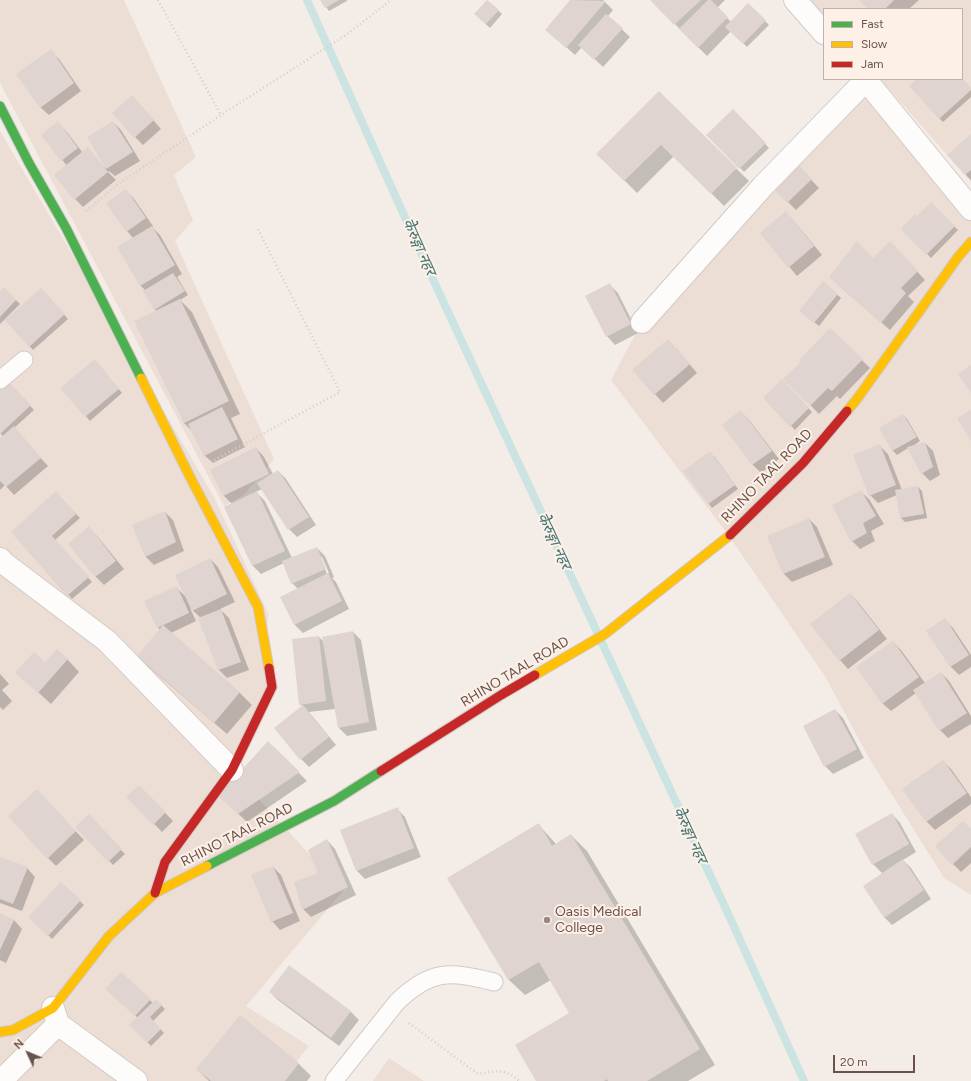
<!DOCTYPE html>
<html>
<head>
<meta charset="utf-8">
<style>
	body { margin:0 }
	#map { position:relative; width:971px; height:1081px; overflow:hidden; background:#f4ede7; font-family:Figtree,sans-serif }
	canvas { display:block }
	.legend { position:absolute; left:823px; top:8px; width:140px; height:72px; box-sizing:border-box; background:#fcf0e7; border:1px solid #c3b1a9; margin:0; padding:5px 7px; list-style:none; font-size:12px; color:#6d524c }
	.legend li { display:flex; align-items:center; gap:8px; height:20px }
	.legend b { width:20px; border:1px solid #c3b1a9 }
	.north { position:absolute; left:8px; top:1033px; width:40px; height:40px; -webkit-text-stroke:3px #fcf0e7; paint-order:stroke; rotate:314deg; font-size:11px; font-weight:700; line-height:16px; text-align:center; color:#6d524c }
	.north::after { content:''; display:block; margin:auto; width:14px; height:18px; background:#6d524c; clip-path:polygon(50% 0,100% 100%,50% 72%,0 100%) }
	.scale { position:absolute; left:833px; top:1055px; width:82px; height:18px; box-sizing:border-box; border:2px solid #6d524c; border-top:0; padding-left:5px; font-size:12px; line-height:14px; white-space:nowrap; color:#6d524c; -webkit-text-stroke:3px #fcf0e7; paint-order:stroke }
</style>
</head>
<body>
<div id="map">
<canvas width="971" height="1081"></canvas>
<ul class="legend">
<li><b style="height:5px;background:#4caf50"></b>Fast</li>
<li><b style="height:5px;background:#ffc107"></b>Slow</li>
<li><b style="height:5px;background:#c62828"></b>Jam</li>
</ul>
<div class="north">N</div>
<div class="scale">20 m</div>
</div>
<script>
const c = document.querySelector('canvas').getContext('2d');
c.lineJoin = 'round';
function fill(path, color) {
  c.fillStyle = color;
  c.fill(path, 'evenodd');
}
function strokePath(path, color, width, dash) {
  c.strokeStyle = color;
  c.lineWidth = width;
  c.lineCap = dash ? 'butt' : 'round';
  c.setLineDash(dash || []);
  c.stroke(path);
}
function drawText(font, color, halo, rows, align = 'center') {
  c.font = font + ' Figtree,"Noto Sans Devanagari",sans-serif';
  c.lineWidth = 4;
  c.setLineDash([]);
  c.textBaseline = 'middle';
  c.strokeStyle = halo;
  c.fillStyle = color;
  for (const [text, x, y, turn = 0] of rows) {
    c.save();
    c.translate(x, y);
    c.rotate((+turn || 0) * Math.PI / 180);
    c.textAlign = isNaN(turn) ? turn : align;
    if (halo) c.strokeText(text, 0, 0);
    c.fillText(text, 0, 0);
    c.restore();
  }
}
fill(new Path2D(`
	M0,0H124L196,157L174,175L193,220L175,241L274,459L244,495L224,506L0,83Z
	M809,0H971V182L880,79H962V9H824V17Z
	M862,92L971,217V895L944,878L869,758L826,678L729,536L611,380L642,322Z
	M0,131L214,497L268,613L266,690L232,770L343,891L246,1006L309,1046L281,1081H0Z
	M389,1058L424,1081H373Z`), '#ecded5');
fill(new Path2D(`
	M321,0H347V1L329,11Z
	M571,0H603L613,10L608,16L630,37L603,67L582,47L575,55L547,30Z
	M651,0H725L717,8L731,22L748,4L769,25L747,47L731,31L707,56Z
	M860,0H919L909,9H869Z
	M488,1L502,14L490,28L479,18Z
	M50,51L59,59L81,91L49,115L40,107Z
	M919,79H962L971,89V97L943,122L939,118Z
	M659,92L749,181L724,206L674,156L637,193L598,154Z
	M140,105L161,129L143,145L135,137Z
	M733,110L769,148L744,172L708,135Z
	M113,122L121,130L140,161L115,176L109,171L108,172L116,180L83,207L75,199L67,166L43,135L58,123L66,131L83,153L88,149L105,168Z
	M971,136V180L966,175Z
	M802,170L819,188L796,210L788,202Z
	M126,191L134,199L153,226L152,227L160,235L182,274L177,277L188,295L180,300L192,312L240,414L231,418L245,447L213,463L204,455L192,431L184,423L156,311L146,291L140,285L133,238L127,231Z
	M931,204L958,230L931,258L903,229Z
	M786,213L794,221L822,255L797,276L761,233Z
	M898,251L925,280L908,296L914,302L890,330L838,285L873,259Z
	M823,282L841,298L819,326L804,314Z
	M610,285L618,293L638,333L615,345L607,336Z
	M4,289L20,304L5,319L6,320L45,293L68,319L33,350L5,319L0,324V293Z
	M830,329L870,368L840,399L837,396L819,414L785,379L803,362Z
	M676,348L697,373L663,403L633,370Z
	M98,365L122,393L90,421L62,388Z
	M782,381L812,412L795,430L764,398Z
	M7,382L34,410L14,428L48,466L14,495L5,485L0,490V439L3,436L0,433V388Z
	M741,412L749,420L779,459L761,473L753,465L723,425Z
	M903,415L907,419L920,441L913,446L925,443L933,451L940,475L930,481L922,473L908,448L897,455L893,451L880,428Z
	M879,445L888,454L902,490L918,487L922,491L927,518L905,522L901,518L897,495L878,503L870,495Z
	M256,448L264,457L273,474L278,471L286,479L316,525L297,537L289,529L262,489L256,492L265,501L292,558L317,548L325,556L334,577L332,578L336,582L349,609L303,633L294,624L298,589L292,583L284,563L261,574L253,566L225,507L232,504L224,496L211,470ZM320,557H322L329,573L327,574Z
	M714,456L738,489L712,508L684,471Z
	M860,491L869,499L884,524L871,531L875,541L860,549L852,541Z
	M60,497L80,518L55,540L92,582L72,599L12,532Z
	M165,512L173,520L184,551L154,565L145,556Z
	M809,519L817,527L833,565L792,582L784,574L768,537Z
	M89,528L97,536L124,569L104,585L96,577L69,544Z
	M210,559L218,567L235,602L220,609L229,618L249,670L227,678L219,670L200,618H201L190,608L196,621L171,633L240,693L252,705L227,734L150,668L138,656L160,630L158,627L176,587L187,598Z
	M850,594L858,602L887,639L848,669L840,660L812,624Z
	M945,620L953,628L971,655V667L959,675L951,667L927,631Z
	M353,632L361,640L377,730L347,736L339,728L335,709L309,712L336,745L309,767L301,759L302,706L300,704L319,637L324,642Z
	M893,642L901,650L925,683L941,673L949,681L971,716V724L948,738L940,730L916,693L891,711L882,703Z
	M67,659L79,672L51,704L17,673L45,664Z
	M0,674L9,684L2,690L12,701L3,710L0,707Z
	M835,710L843,718L864,758L833,774L825,766Z
	M268,742L307,781L247,822L228,804Z
	M943,761L951,769L971,797V804L935,830L927,822L904,789Z
	M139,786L173,821L162,832L128,797Z
	M45,799L84,840L56,866L48,858Z
	M397,809L405,817L421,857L365,879L357,871Z
	M892,814L900,823L916,852L903,860L911,868L931,899L892,925L884,917L883,874L873,864Z
	M88,816L125,854L113,865L77,827Z
	M538,824L556,844L571,835L587,851L715,1065L688,1081H538L571,1013L551,980L525,995L509,980L448,879Z
	M971,830V863L961,872L953,864Z
	M327,840L335,849L356,895L311,917L303,909L319,874Z
	M0,858L27,868L35,877L22,911L0,903Z
	M273,867L281,875L300,921L280,930L272,921Z
	M61,883L84,905L52,939L29,917Z
	M0,914L14,920L22,929L6,963L0,960Z
	M121,973L153,1003L156,1000L165,1009L153,1021L164,1033L151,1046L131,1025L138,1018L115,997Z
	M270,992L350,1011L359,1020L339,1046L278,1000Z
	M240,1016L299,1064L311,1076L307,1081H209L197,1069Z`), '#0003');
strokePath(new Path2D(`
	M307,0L436,286L731,920L804,1081`), '#cbe3e1', 8);
fill(new Path2D(`
	M320,0H339L325,8Z
	M487,0L499,10L486,24L474,14Z
	M570,0L606,1L566,48L545,30Z
	M650,0H701L674,25Z
	M708,0H711L728,17L698,48L679,29Z
	M859,0H894L885,9H868Z
	M748,3L766,20L743,44L725,27Z
	M606,14L623,28L594,60L578,45Z
	M51,49L74,83L40,108L16,74Z
	M917,79H963L971,88V90L939,119L909,86Z
	M659,91L737,168L711,194L661,145L624,181L596,154Z
	M132,95L154,120L134,138L112,113Z
	M733,109L766,143L739,169L706,135Z
	M58,121L78,148L61,161L41,135Z
	M113,121L133,152L106,169L87,137Z
	M971,134V170L965,175L947,155Z
	M88,147L108,172L74,200L54,175Z
	M794,160L812,179L787,203L770,185Z
	M126,189L146,218L126,232L106,203Z
	M931,202L955,226L926,255L901,229L915,214L917,216Z
	M786,211L814,246L788,268L760,233Z
	M152,226L175,265L140,286L117,247Z
	M857,241L873,258L890,241L918,271L901,288L906,293L881,323L829,277Z
	M173,273L185,291L154,310L143,291Z
	M823,281L838,294L814,323L799,311Z
	M610,283L631,324L606,337L585,296Z
	M4,287L16,300L0,317V291Z
	M41,288L65,314L29,347L5,320Z
	M180,299L229,401L184,423L134,321Z
	M830,328L863,359L832,391L828,388L810,406L783,379L801,362L799,360Z
	M668,339L690,364L654,395L632,370Z
	M95,359L119,389L85,417L60,388Z
	M971,365V393L958,374Z
	M782,379L809,408L790,427L763,398Z
	M7,380L31,405L0,434V387Z
	M222,407L238,439L204,456L188,424Z
	M741,410L772,451L752,465L722,425Z
	M971,410V441L957,418Z
	M903,414L917,437L892,451L879,428Z
	M14,426L41,458L6,487L0,481V438Z
	M925,442L933,467L921,474L907,447Z
	M880,444L896,485L869,496L853,455Z
	M256,447L269,474L223,496L210,470Z
	M710,451L735,485L708,504L683,471Z
	M278,470L309,517L288,530L257,483Z
	M918,486L924,514L900,518L895,490Z
	M861,490L876,516L863,523L867,533L851,542L832,505Z
	M56,491L76,514L52,536L89,577L67,596L11,532Z
	M257,491L285,551L252,566L224,507Z
	M165,511L176,542L145,557L132,525Z
	M809,518L825,557L783,574L767,536Z
	M89,526L116,561L95,577L68,544Z
	M317,547L326,569L291,584L282,561Z
	M210,558L227,594L192,611L175,575Z
	M328,573L342,601L294,625L280,597Z
	M177,586L189,613L157,628L144,601Z
	M850,593L879,630L839,661L810,624Z
	M221,609L241,662L218,670L198,618Z
	M945,618L969,655L950,667L926,631Z
	M163,625L240,692L214,723L137,656Z
	M353,631L369,722L338,728L322,637Z
	M319,636L326,701L299,705L292,639Z
	M893,641L919,677L882,704L856,667Z
	M57,649L68,659L38,693L15,673L34,652L45,662Z
	M941,672L967,713L939,731L913,690Z
	M303,705L329,737L300,760L274,728Z
	M835,709L857,749L824,767L803,726Z
	M268,741L300,772L238,814L218,796Z
	M943,760L967,793L926,822L902,789Z
	M139,785L166,812L153,825L126,797Z
	M37,789L76,831L47,859L8,816Z
	M398,807L414,848L356,871L340,830Z
	M892,813L909,844L872,865L855,834Z
	M89,814L122,849L108,862L75,827Z
	M963,821L971,829V847L952,865L935,846Z
	M539,823L552,846L571,834L700,1049L647,1081H608L607,1079L604,1081H536L515,1045L569,1013L539,962L508,980L447,878Z
	M327,839L348,887L302,910L294,882L318,873L308,850Z
	M0,857L28,867L13,904L0,899Z
	M903,859L924,890L884,918L863,886Z
	M273,866L293,913L271,922L251,875Z
	M61,882L81,900L48,936L28,917Z
	M0,913L14,920L0,950Z
	M289,965L351,1011L331,1038L269,992Z
	M121,972L151,999L135,1016L105,989Z
	M156,999L162,1005L150,1017L161,1029L147,1043L129,1025Z
	M240,1015L299,1063L285,1081H211L196,1069Z`), '#e0d4d0');
const lane = new Path2D(`
	M0,380L24,360
	M334,1081L397,1002C431,969 450,971 494,982`);
const street = new Path2D(`
	M795,0L824,33
	M865,79L971,209
	M642,322L763,186L866,80
	M0,559L5,564L107,641L232,770
	M53,1008L58,1024L136,1081
	M1,1081L58,1024`);
const fast = new Path2D(`
	M0,106L29,163L66,228L141,378
	M207,866L334,801L381,771`);
const slow = new Path2D(`
	M141,378L189,475L258,607L269,668
	M847,411L857,399L958,257L971,242
	M535,675L605,634L730,535
	M0,1032L13,1030L53,1008L109,936L155,893L207,866`);
const jam = new Path2D(`
	M730,535L803,463L847,411
	M381,771L501,695L535,675
	M155,893L165,862L232,770L272,687L269,668`);
strokePath(lane, '#d3cac6', 19);
strokePath(street, '#d3cac6', 24);
strokePath(fast, '#d2c8c4', 11);
strokePath(slow, '#d2c8c4', 11);
strokePath(jam, '#d2c8c4', 11);
strokePath(new Path2D(`
	M158,0L221,115
	M86,211L118,184L221,115L346,35L391,0
	M211,462L340,392L257,227
	M409,1023L478,1074C495,1071 506,1068 519,1081`), '#d5ccc9', 2.5, [1, 3]);
strokePath(lane, '#fdfcfb', 17);
strokePath(street, '#fdfcfb', 22);
strokePath(fast, '#4caf50', 9);
strokePath(slow, '#ffc107', 9);
strokePath(jam, '#c62828', 9);
for (const [x, y, r, color] of [
	[547,920,4,"#9c8882"]
]) {
  const dot = new Path2D();
  dot.arc(x, y, r, 0, 2 * Math.PI);
  c.fillStyle = color;
  c.fill(dot);
  strokePath(dot, '#fcf0e7', 1.5);
}
drawText('14px', '#6d524c', '#fcf0e7', [
	["RHINO TAAL ROAD",767,476,-46],
	["RHINO TAAL ROAD",515,672,-31],
	["RHINO TAAL ROAD",237,835,-27]
]);
drawText('14px', '#6d524c', '#fcf0e7', [
	["Oasis Medical",555,912],
	["College",555,928]
], 'left');
drawText('italic 15px', '#457777', '#fcf0e7', [
	["केेरुङ्गा नहर",419,247,66],
	["केेरुङ्गा नहर",554,541,65],
	["केेरुङ्गा नहर",690,835,65]
]);
</script>
</body>
</html>
